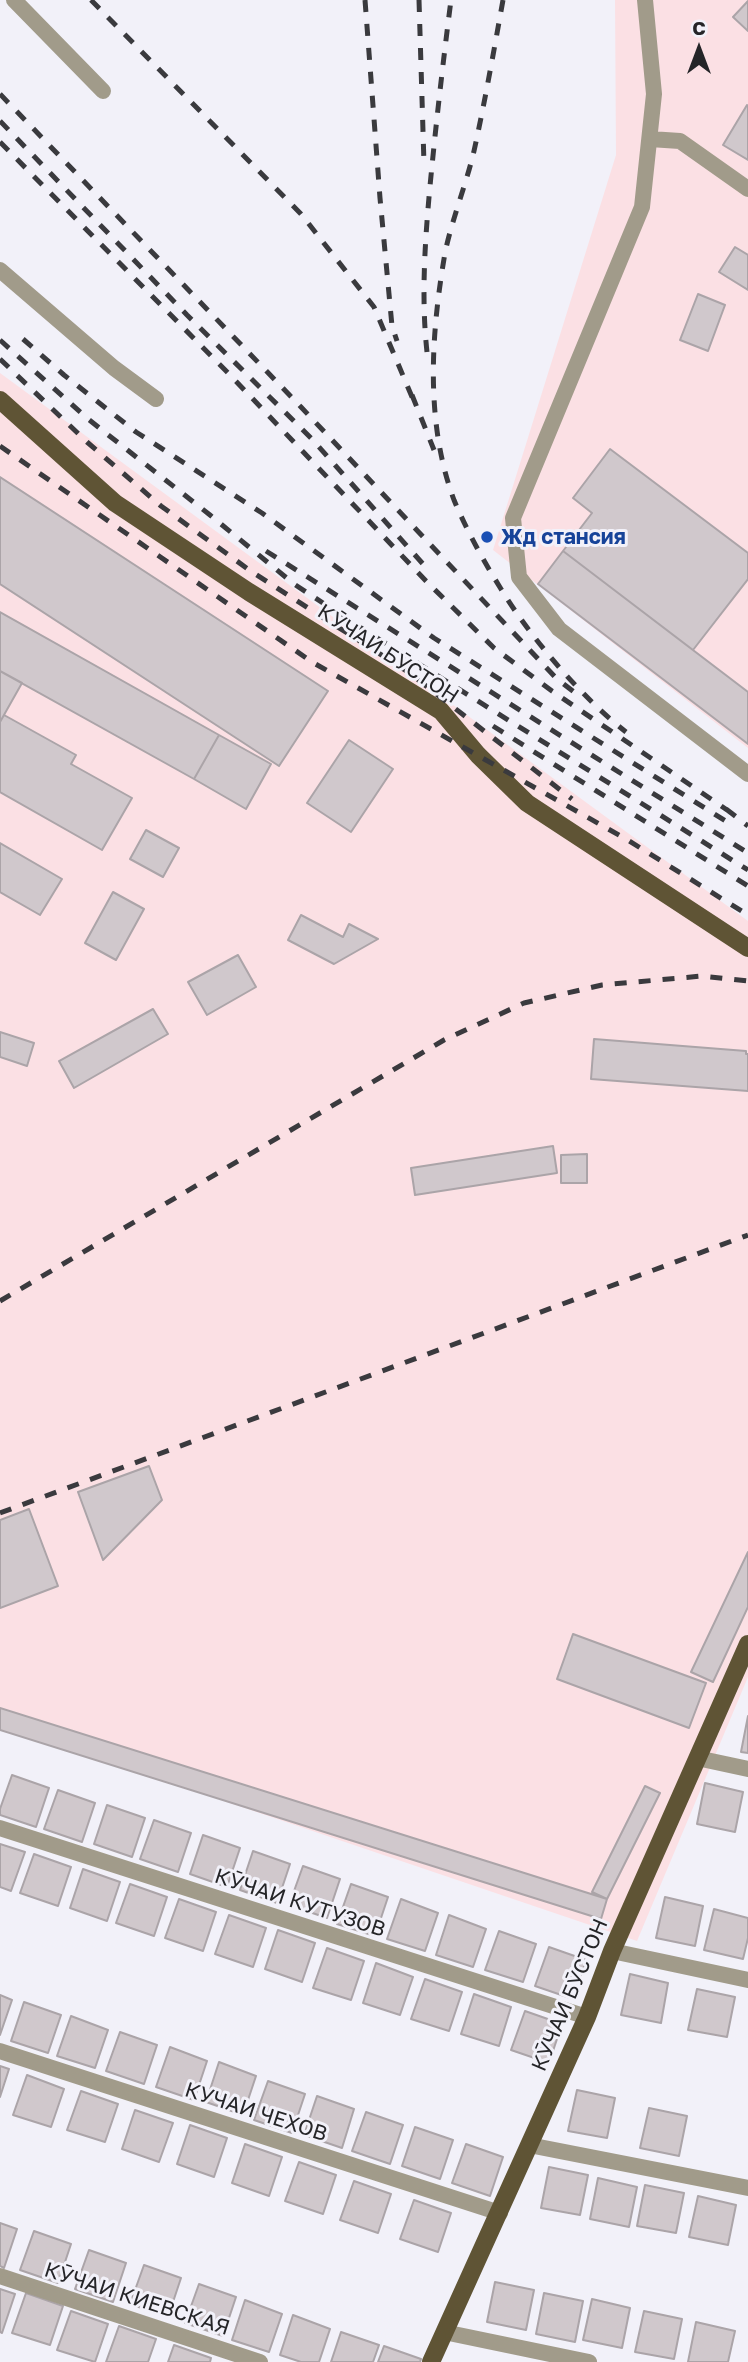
<!DOCTYPE html>
<html>
<head>
<meta charset="utf-8">
<style>
	body { margin:0 }
	#map { position:relative; width:748px; height:2362px; overflow:hidden; background:#f2f1f9; font-family:"Golos Text",sans-serif }
	canvas { display:block }
	.north { position:absolute; left:664px; top:14px; width:70px; height:70px; -webkit-text-stroke:5px #f2f1f9; paint-order:stroke; rotate:0deg; font-size:19px; font-weight:700; line-height:28px; text-align:center; color:#252528 }
	.north::after { content:''; display:block; margin:auto; width:24px; height:32px; background:#252528; clip-path:polygon(50% 0,100% 100%,50% 72%,0 100%) }
</style>
</head>
<body>
<div id="map">
<canvas width="748" height="2362"></canvas>
<div class="north">С</div>
</div>
<script>
const c = document.querySelector('canvas').getContext('2d');
c.lineJoin = 'round';
function fill(path, color) {
  c.fillStyle = color;
  c.fill(path, 'evenodd');
}
function strokePath(path, color, width, dash) {
  c.strokeStyle = color;
  c.lineWidth = width;
  c.lineCap = dash ? 'butt' : 'round';
  c.setLineDash(dash || []);
  c.stroke(path);
}
function drawText(font, color, halo, rows, align = 'center') {
  c.font = font + ' "Golos Text",sans-serif';
  c.lineWidth = 6;
  c.setLineDash([]);
  c.textBaseline = 'middle';
  c.strokeStyle = halo;
  c.fillStyle = color;
  for (const [text, x, y, turn = 0] of rows) {
    c.save();
    c.translate(x, y);
    c.rotate((+turn || 0) * Math.PI / 180);
    c.textAlign = isNaN(turn) ? turn : align;
    if (halo) c.strokeText(text, 0, 0);
    c.fillText(text, 0, 0);
    c.restore();
  }
}
fill(new Path2D(`
	M615,0H748V748L493,550L616,155Z
	M0,373L748,921V1677L637,1941L0,1725Z`), '#fbe0e4');
const building = new Path2D(`
	M748,1V31L733,17Z
	M747,105L748,106V160L723,145Z
	M735,247L748,255V290L719,272Z
	M698,294L725,305L708,351L680,340Z
	M610,449L748,553V579L693,650L563,551L592,513L573,498Z
	M0,477L328,691L279,766L0,584Z
	M563,551L748,692V744L538,584Z
	M0,612L219,735L194,779L0,671Z
	M0,671L22,683L0,722Z
	M4,715L76,755L71,764L132,798L102,850L0,792V722Z
	M219,735L271,764L246,809L194,779Z
	M349,740L393,769L351,832L307,803Z
	M146,830L179,848L163,877L130,859Z
	M0,843L62,879L40,915L0,892Z
	M113,892L144,909L116,960L85,943Z
	M301,915L343,937L349,924L378,939L334,964L288,940Z
	M238,955L256,987L207,1015L188,982Z
	M153,1009L168,1034L74,1088L59,1061Z
	M0,1032L34,1043L27,1066L0,1057Z
	M594,1039L746,1051V1054H748V1091L591,1079Z
	M553,1146L557,1173L415,1195L411,1168Z
	M587,1154V1183H561V1155Z
	M149,1466L162,1500L103,1560L78,1492Z
	M29,1509L58,1586L0,1608V1520Z
	M748,1552V1607L713,1682L691,1672Z
	M573,1634L706,1683L689,1728L557,1679Z
	M0,1708L607,1899L601,1919L0,1730Z
	M748,1716V1753L741,1752Z
	M12,1775L49,1788L36,1827L0,1815V1809Z
	M705,1783L743,1792L735,1832L697,1824Z
	M645,1786L660,1793L607,1899L592,1892Z
	M58,1790L95,1803L82,1842L44,1829Z
	M107,1805L145,1818L132,1857L94,1844Z
	M154,1820L191,1833L178,1872L140,1859Z
	M203,1835L240,1848L227,1887L190,1874Z
	M0,1844L25,1852L11,1891L0,1887Z
	M253,1851L290,1864L277,1903L240,1890Z
	M34,1854L71,1867L58,1906L20,1893Z
	M303,1866L340,1879L327,1918L289,1905Z
	M83,1869L120,1882L107,1921L70,1908Z
	M130,1884L167,1897L154,1936L116,1923Z
	M351,1884L388,1897L375,1936L337,1924Z
	M665,1897L703,1906L695,1946L656,1938Z
	M179,1899L216,1912L203,1951L165,1938Z
	M401,1899L438,1913L425,1951L387,1939Z
	M714,1909L748,1918V1938L743,1959L704,1950Z
	M229,1915L266,1928L253,1967L215,1954Z
	M449,1915L486,1929L473,1967L436,1955Z
	M278,1930L315,1943L302,1982L265,1969Z
	M499,1931L536,1944L523,1982L485,1970Z
	M549,1947L586,1960L573,1999L535,1986Z
	M327,1948L364,1961L351,2000L313,1988Z
	M376,1963L413,1977L400,2015L363,2003Z
	M630,1974L668,1983L661,2023L621,2015Z
	M425,1979L462,1992L449,2031L411,2019Z
	M697,1989L735,1997L727,2037L688,2030Z
	M474,1994L511,2007L499,2046L461,2034Z
	M0,1995L12,2000L0,2035Z
	M24,2002L61,2015L48,2053L11,2041Z
	M525,2011L562,2024L549,2063L511,2050Z
	M71,2016L108,2030L95,2068L57,2056Z
	M120,2032L157,2045L144,2084L106,2071Z
	M170,2047L207,2061L194,2100L156,2087Z
	M219,2062L256,2076L243,2115L206,2102Z
	M0,2066L9,2069L0,2097Z
	M27,2075L64,2089L51,2127L13,2115Z
	M268,2081L305,2094L292,2133L254,2120Z
	M577,2090L615,2098L607,2138L568,2131Z
	M81,2091L118,2104L105,2142L67,2130Z
	M317,2096L354,2109L342,2148L304,2135Z
	M649,2108L687,2116L679,2156L640,2148Z
	M135,2110L173,2123L159,2162L122,2149Z
	M366,2112L403,2125L390,2164L352,2151Z
	M190,2125L227,2138L214,2177L177,2164Z
	M415,2127L453,2140L440,2179L402,2166Z
	M245,2144L282,2157L269,2196L232,2183Z
	M466,2144L503,2157L490,2196L452,2183Z
	M299,2162L336,2175L323,2214L285,2201Z
	M549,2167L588,2175L580,2215L541,2208Z
	M598,2178L637,2187L629,2227L590,2219Z
	M354,2181L391,2194L378,2233L340,2220Z
	M645,2185L684,2193L676,2233L637,2226Z
	M698,2196L736,2205L728,2245L689,2237Z
	M414,2200L451,2213L438,2252L400,2239Z
	M0,2223L17,2229L4,2268L0,2266Z
	M34,2231L71,2244L58,2283L20,2270Z
	M89,2250L126,2263L113,2302L75,2289Z
	M144,2265L181,2278L168,2317L130,2304Z
	M495,2282L534,2290L526,2330L487,2322Z
	M199,2284L236,2297L223,2336L185,2323Z
	M0,2289L15,2294L2,2333L0,2332Z
	M26,2293L63,2306L50,2345L12,2333Z
	M544,2293L583,2301L575,2342L536,2334Z
	M592,2299L630,2308L622,2348L583,2340Z
	M245,2300L282,2314L269,2352L232,2340Z
	M71,2311L108,2324L95,2362L57,2350Z
	M644,2311L682,2319L674,2359L635,2352Z
	M293,2315L330,2329L319,2362H301L280,2355Z
	M696,2322L735,2331L728,2362H688Z
	M119,2326L156,2339L148,2362H106Z
	M341,2332L379,2345L373,2362H331Z
	M174,2345L211,2358L210,2362H168Z
	M384,2346L421,2359L420,2362H378Z`);
fill(building, '#d0c8cc');
strokePath(building, '#aba4a8', 2);
strokePath(new Path2D(`
	M14,0L103,91
	M645,0L654,94L642,207L513,518L519,577L559,629L748,774
	M650,139L680,141L748,189
	M0,270L114,368L156,399
	M697,1758L748,1769
	M0,1828L587,2017
	M612,1951L748,1980
	M0,2051L500,2213
	M529,2145L748,2188
	M0,2276L260,2362
	M444,2332L589,2362`), '#a19b8a', 16);
strokePath(new Path2D(`
	M0,400L115,503L249,592L441,711L478,755L527,803L748,948
	M431,2362L587,2017L612,1951L748,1644`), '#5f5435', 18);
strokePath(new Path2D(`
	M91,0L301,214L374,307L415,404
	M365,0L380,198L392,326L397,341
	M419,0L424,164
	M503,0C494,50 485,101 474,151C466,185 452,219 445,253C431,334 425,422 454,500C467,531 483,560 501,589C530,637 582,698 626,732
	M0,94L301,407L556,678L574,692
	M0,121L187,315L311,438L423,564
	M0,142L231,376L426,581L494,648L552,691L733,814
	M23,339L64,375L136,432L262,513L434,638L732,825
	M0,340L88,419L210,515L294,584L358,626L748,870
	M427,352C421,297 425,241 430,186C436,124 443,62 451,0
	M0,359L87,442L161,506L252,572L408,672L572,799
	M412,395L434,450
	M0,446L312,662L626,839L748,915
	M266,551L748,853
	M493,726L748,886
	M726,809L748,826
	M0,1301L444,1040L524,1003L602,985L702,976L748,981
	M0,1513L748,1235`), '#3a3a3e', 5, [12, 12]);
for (const [x, y, r, color] of [
	[487,537,7,"#1a4fb4"]
]) {
  const dot = new Path2D();
  dot.arc(x, y, r, 0, 2 * Math.PI);
  c.fillStyle = color;
  c.fill(dot);
  strokePath(dot, '#f2f1f9', 2.5);
}
drawText('bold 21px', '#164399', '#f2f1f9', [
	["Жд стансия",501,537]
], 'left');
drawText('21px', '#252528', '#f2f1f9', [
	["КӮЧАИ БӮСТОН",388,654,33],
	["КӮЧАИ КУТУЗОВ",300,1903,18],
	["КӮЧАИ БӮСТОН",570,1995,-67],
	["КУЧАИ ЧЕХОВ",256,2112,18],
	["КӮЧАИ КИЕВСКАЯ",137,2299,18]
]);
</script>
</body>
</html>
